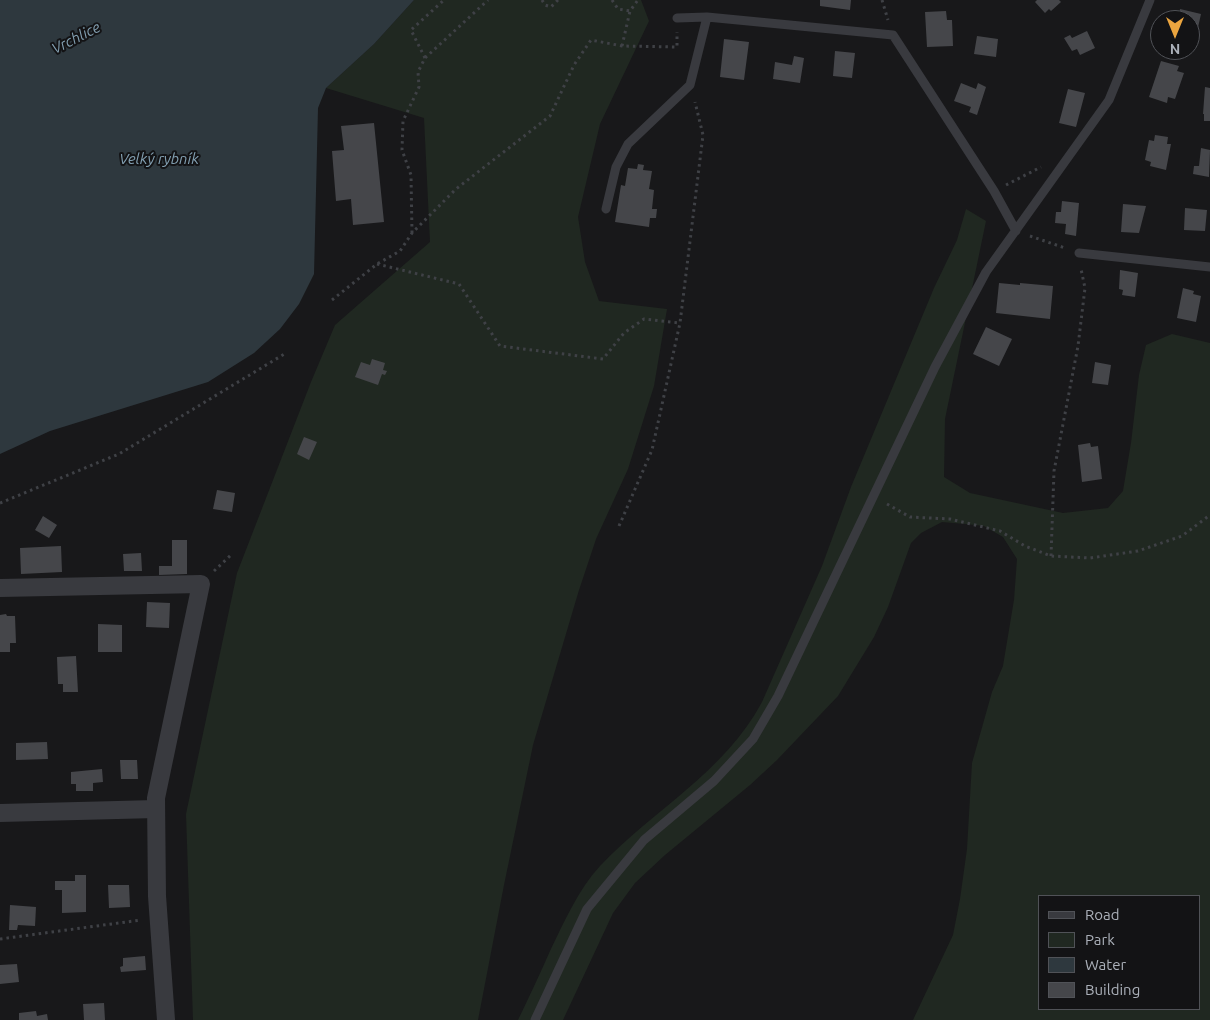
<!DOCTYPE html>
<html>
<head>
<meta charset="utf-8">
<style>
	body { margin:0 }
	#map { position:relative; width:1210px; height:1020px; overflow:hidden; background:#18181a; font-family:Ubuntu,sans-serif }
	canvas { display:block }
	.legend { position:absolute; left:1038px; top:895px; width:162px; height:115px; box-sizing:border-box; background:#131315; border:1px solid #505257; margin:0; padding:6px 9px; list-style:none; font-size:15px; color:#abb0b9 }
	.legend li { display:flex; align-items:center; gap:10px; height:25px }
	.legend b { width:25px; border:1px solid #505257 }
	.north { position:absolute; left:1150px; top:10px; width:50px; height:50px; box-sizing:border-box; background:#131315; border:1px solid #505257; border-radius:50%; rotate:180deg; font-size:14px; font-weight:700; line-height:20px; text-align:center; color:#abb0b9 }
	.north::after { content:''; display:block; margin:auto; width:18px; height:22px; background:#eba53f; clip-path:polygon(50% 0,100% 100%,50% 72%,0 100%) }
</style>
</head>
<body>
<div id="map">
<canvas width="1210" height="1020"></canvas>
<ul class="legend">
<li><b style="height:6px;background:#393a3f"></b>Road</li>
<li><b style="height:14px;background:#202821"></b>Park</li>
<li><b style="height:14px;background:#2e383e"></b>Water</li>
<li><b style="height:14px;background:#45464a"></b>Building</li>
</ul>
<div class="north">N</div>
</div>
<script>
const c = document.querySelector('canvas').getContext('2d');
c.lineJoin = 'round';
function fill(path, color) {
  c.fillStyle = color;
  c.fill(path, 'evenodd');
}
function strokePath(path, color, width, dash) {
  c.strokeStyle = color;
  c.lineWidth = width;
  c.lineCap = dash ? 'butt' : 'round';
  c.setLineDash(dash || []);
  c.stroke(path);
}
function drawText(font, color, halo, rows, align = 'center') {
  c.font = font + ' Ubuntu,sans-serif';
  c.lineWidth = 4;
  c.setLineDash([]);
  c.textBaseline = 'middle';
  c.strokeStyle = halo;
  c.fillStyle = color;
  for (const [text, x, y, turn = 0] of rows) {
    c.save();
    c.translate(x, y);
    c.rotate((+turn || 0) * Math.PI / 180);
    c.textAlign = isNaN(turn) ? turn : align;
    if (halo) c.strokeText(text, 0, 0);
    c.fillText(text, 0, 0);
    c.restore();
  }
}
fill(new Path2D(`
	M414,0H641L649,21L600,124L578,217L585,262L599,301L667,309L654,386L628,469L596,539L579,590L533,745L504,885L478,1020H193L186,814L237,573L311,382L335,325L430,242L424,118L326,88L374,44Z
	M966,209L986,221L945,419L944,477L970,493L1063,513L1108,508L1123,491L1131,443L1139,375L1146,345L1172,334L1210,343V1020H913L953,935L960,899L967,849L972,763L992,692L1003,666L1014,600L1017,559L1003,537L984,526L966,524L942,522L921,533L911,543L888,607L874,637L838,696L777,760L750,785L665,855L635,883L613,913L563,1020H518C529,997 540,974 550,951C564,922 578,890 600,866C653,810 725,772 762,702L822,566L851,487L934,288L957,240ZM1039,896H1199V1009H1039Z`), '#202821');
fill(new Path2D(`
	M0,0H414L374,44L326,88L318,108L314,274L299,304L280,329L254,353L208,382L50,431L0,454Z`), '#2e383e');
fill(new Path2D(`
	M820,0H851L850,10L820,6Z
	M1037,0H1059L1061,2L1051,11L1049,9L1045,13L1035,2Z
	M1180,9L1201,14L1195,41L1190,39V20H1178Z
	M946,11L947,20H952L953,46L927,47L925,12Z
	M1087,31L1095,48L1080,55L1077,49L1072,51L1064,38L1070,35L1072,38Z
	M977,36L998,39L996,57L974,54Z
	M724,39L749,42L744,80L720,77Z
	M835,51L855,53L852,78L833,76Z
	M794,56L804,58L800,83L773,79L775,62L792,65Z
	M1161,61L1179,66L1177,71L1184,73L1175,99L1168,97L1167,103L1149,97Z
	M961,83L976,89L978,83L986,87L977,115L969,112L971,107L954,101Z
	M1205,87L1210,88V121H1204V114H1203Z
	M1068,89L1085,93L1076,127L1059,123Z
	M374,123L384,222L353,225L351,199L336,201L332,151L344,150L341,126Z
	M1155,135L1168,137L1167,144H1171L1166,170L1150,166L1151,162L1145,160L1149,140L1154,141Z
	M1201,148L1210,150L1209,177L1193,174L1194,166H1199Z
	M638,164L644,165L643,170L652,171L649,189L654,190L652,209H657L656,218H650L649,227L615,222L621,185L625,186L628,168L637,169Z
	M1062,201L1079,203L1076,236L1065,234L1066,224L1055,223L1056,212H1061Z
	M1123,204L1146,206L1139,233L1121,232Z
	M1185,208L1207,210L1205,231L1184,230Z
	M1120,270L1138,273L1135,297L1122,295L1123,290L1119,289Z
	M999,283L1020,285V283L1053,286L1050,319L996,313Z
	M1183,288L1194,291L1193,294L1201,296L1196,322L1177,318Z
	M986,327L1012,339L999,366L973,354Z
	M372,359L385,363L383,370L387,371L385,375L382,374L378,385L355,377L361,362L370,365Z
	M1095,362L1111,365L1108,385L1092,383Z
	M304,437L317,442L309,460L297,454Z
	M1090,443L1091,447L1098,446L1102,479L1082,482L1078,445Z
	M217,490L235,493L232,512L213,509Z
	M43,516L57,525L49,538L35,530Z
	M172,540H187V574L159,575V566H172Z
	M61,546L62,572L21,574L20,548Z
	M141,553L142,571H124L123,554Z
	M147,602L170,603L169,628L146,627Z
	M6,614L7,616H15L16,643H10V652H0V615Z
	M98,624L122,625V652H98Z
	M76,656L78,692H63V684H58L57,657Z
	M47,742L48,759L16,760V743Z
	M120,760H137L138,779H121Z
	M102,769L103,782L93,783V791H76V784H71V772Z
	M75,875H86V912L62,913V890H55V881H75Z
	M108,885H129L130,907L109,908Z
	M10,905L36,907L35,926L18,925L17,930H9Z
	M145,956L146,970L121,972L120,967L123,966V958Z
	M17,964L19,982L0,984V965Z
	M104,1003L105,1020H84L83,1004Z
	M36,1011L37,1016L47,1014L48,1020H19V1013Z`), '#45464a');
strokePath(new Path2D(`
	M542,0L545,5L551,7L558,0
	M612,0L618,9L630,11
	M882,0L888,20
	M622,46L630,11L638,0
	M425,58L411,30L444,0
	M1006,185L1041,167
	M412,233L411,175L402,150L403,121L419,87L418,72L425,58L488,0
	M1030,236L1065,248
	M377,264L459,284L500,346L603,359L624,333L644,319L680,323
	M332,300L377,264L400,251L412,233L456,189L550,116L574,65L591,40L622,46L677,47V32
	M0,503L119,454L286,353
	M887,504L910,517L950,519L1000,531L1025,546L1051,556L1090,558L1138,551L1182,536L1210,515
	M619,526L652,450L680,323L703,135L695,102
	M1051,556L1054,471L1078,346L1085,288L1081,269
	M214,571L232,554
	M0,939L141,920`), '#3f4146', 3, [2.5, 4]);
strokePath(new Path2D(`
	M677,18L707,17L893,35L994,191L1016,231
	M606,209L616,167L628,144L690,85L707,17
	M1079,253L1210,267
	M535,1020L587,909L644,840L714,781L753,739L778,696L935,367L986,272L1109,100L1150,0`), '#393a3f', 9);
strokePath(new Path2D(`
	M0,588L201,584L156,798L157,896L166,1020
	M0,813L156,809`), '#393a3f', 18);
drawText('italic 15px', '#83a0b2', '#131315', [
	["Vrchlice",76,38,-27],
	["Velký rybník",159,159]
]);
</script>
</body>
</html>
